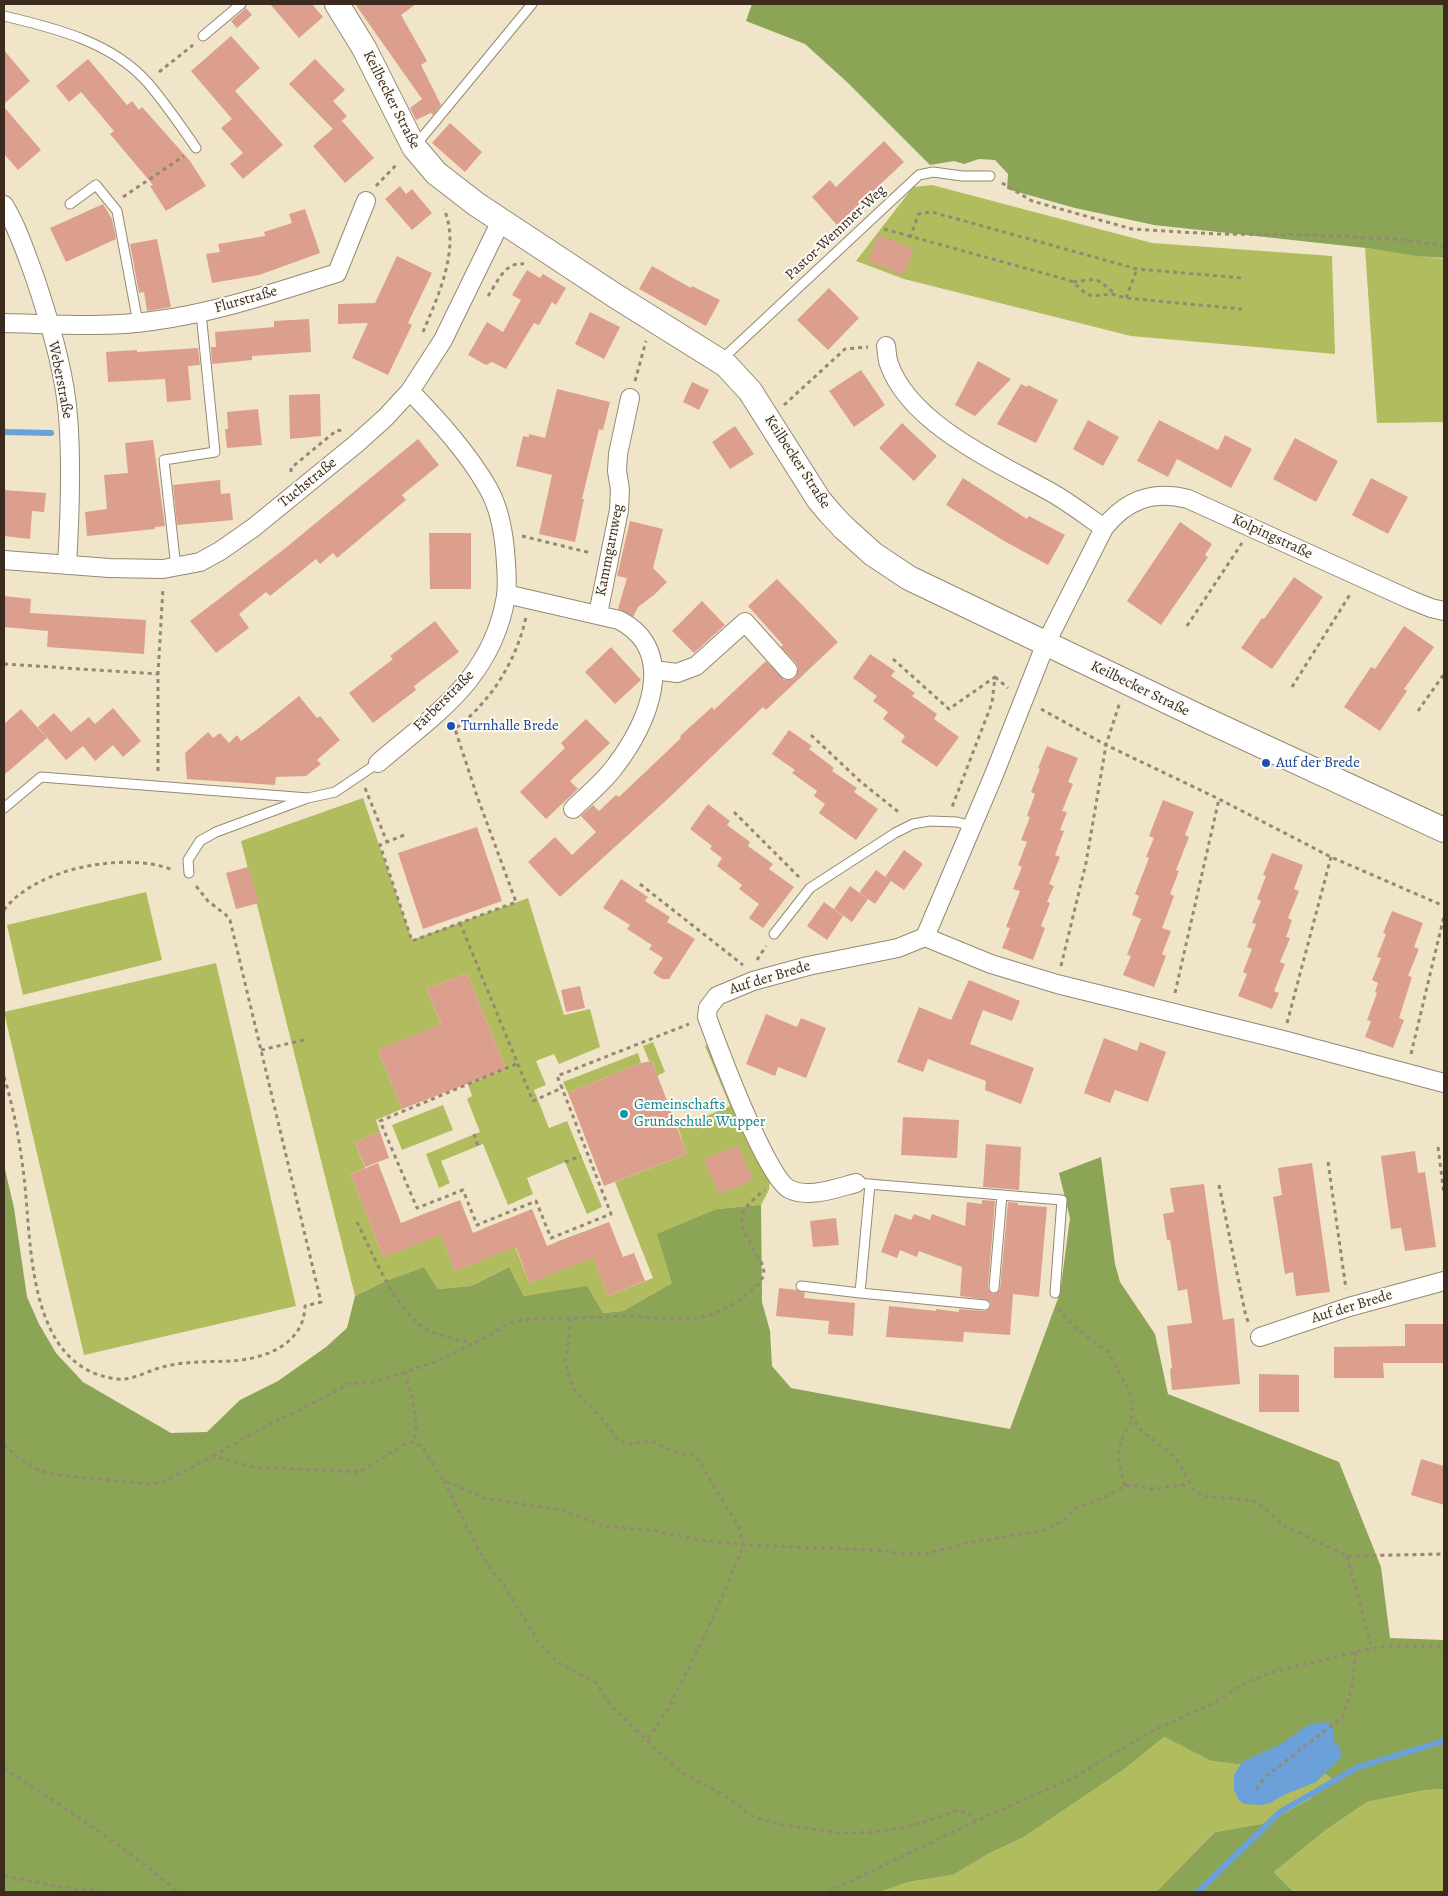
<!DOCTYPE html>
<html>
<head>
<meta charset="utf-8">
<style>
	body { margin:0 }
	#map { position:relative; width:1448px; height:1896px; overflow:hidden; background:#f0e5c9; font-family:Alegreya,serif }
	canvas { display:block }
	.frame { position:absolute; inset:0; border:5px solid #3b2a1e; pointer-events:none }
</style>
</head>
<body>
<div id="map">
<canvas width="1448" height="1896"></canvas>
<div class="frame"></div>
</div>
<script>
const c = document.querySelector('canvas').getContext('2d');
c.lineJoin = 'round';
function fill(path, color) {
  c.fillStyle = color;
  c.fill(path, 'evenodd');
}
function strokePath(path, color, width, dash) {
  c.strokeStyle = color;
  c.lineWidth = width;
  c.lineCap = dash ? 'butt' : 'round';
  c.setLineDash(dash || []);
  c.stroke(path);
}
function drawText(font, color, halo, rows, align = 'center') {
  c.font = font + ' Alegreya,serif';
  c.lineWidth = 4;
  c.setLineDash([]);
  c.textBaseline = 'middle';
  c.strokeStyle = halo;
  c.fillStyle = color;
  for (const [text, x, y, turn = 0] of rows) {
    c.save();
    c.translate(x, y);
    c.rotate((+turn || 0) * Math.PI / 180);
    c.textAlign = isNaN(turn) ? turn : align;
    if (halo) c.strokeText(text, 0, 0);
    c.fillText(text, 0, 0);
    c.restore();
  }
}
fill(new Path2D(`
	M932,185L1152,243L1332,256L1335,354L1131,336L904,279L856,261L913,187Z
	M1365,248L1444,259V422L1377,423Z
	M363,798L412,940L528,898L564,1015L590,1009L600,1047L559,1064L554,1054L536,1061L546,1085L534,1090L549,1128L567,1121L602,1207L587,1214L565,1162L527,1178L533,1194L508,1205L483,1144L441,1161L450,1183L439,1188L426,1154L480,1132L467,1099L472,1096L468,1084L506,1069L467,973L427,989L451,1050H378L402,1109L376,1120L380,1132L355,1142L365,1168L351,1174L383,1257L421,1242L412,1219L432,1211L455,1271L492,1256L482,1229L505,1220L529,1283L566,1268L556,1242L583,1232L608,1296L653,1278L615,1182L687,1154L678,1128L730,1106L705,1046L716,1041L771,1167L769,1190L761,1205L717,1209L672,1283L623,1311L603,1313L552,1292L524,1296L509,1267L471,1286L438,1289L424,1267L388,1280L355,1296L241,841Z
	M146,892L162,960L23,995L7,925Z
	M216,963L296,1306L84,1355L4,1012Z
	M653,1042L665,1072L657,1076L653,1062L649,1061L643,1046Z
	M638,1053L641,1063L568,1093L563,1082Z
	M443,1105L453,1130L402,1150L392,1125Z
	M1164,1737L1211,1761L1245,1765L1298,1755L1331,1778L1310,1799L1266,1823L1215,1832L1156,1892H880L909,1882L953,1875L988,1854L1024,1837L1126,1768Z
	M1444,1789V1892H1294L1274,1872L1326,1830L1367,1802L1426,1790Z`), '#b0bc5e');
fill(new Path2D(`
	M752,4H1444V258L1417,256L1366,248L1154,225L1075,208L1007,189L1008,174L995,160L979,159L964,164L954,161L930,165L847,82L805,44L746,21Z
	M1101,1157L1115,1264L1120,1282L1155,1334L1168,1394L1339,1462L1381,1567L1390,1638L1444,1640V1789L1426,1790L1367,1802L1326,1830L1274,1872L1294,1892H1156L1215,1832L1266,1823L1310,1799L1331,1778L1298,1755L1245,1765L1211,1761L1164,1737L1126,1768L1024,1837L988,1854L953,1875L909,1882L880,1892H4V1165L14,1208L27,1297L39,1324L56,1353L83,1382L171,1433L207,1432L240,1400L278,1381L326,1347L347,1328L355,1296L388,1280L424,1267L438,1289L471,1286L509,1267L524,1296L587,1286L603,1313L623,1311L672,1283L657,1234L717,1209L761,1205L762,1302L770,1331L772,1366L791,1388L1010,1429L1060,1293L1070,1218L1059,1173Z`), '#8ca455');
fill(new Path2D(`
	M1325,1722L1331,1723L1334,1732L1333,1740L1339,1747L1342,1754L1337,1762L1316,1782L1286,1794L1270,1803L1262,1805L1244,1804L1238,1799L1234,1789V1775L1242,1762L1281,1744L1308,1725Z`), '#6ba1d8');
strokePath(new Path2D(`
	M4,432L51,433
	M1198,1892L1280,1812L1358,1767L1444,1741`), '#6ba1d8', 6);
fill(new Path2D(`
	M270,4H312L323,17L299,38Z
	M355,4H416L401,15L427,61L421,65L441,105L433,115L431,113L416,120L410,108L422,99Z
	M246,8L252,15L237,28L231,21Z
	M231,36L260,68L235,91L283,145L243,179L230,164L243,153L221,128L232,119L191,71Z
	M4,50L30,81L4,104Z
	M88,59L127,105L132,101L139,110L142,107L190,161L206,186L166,211L150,186L153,185L110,134L114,131L81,92L69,102L56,86Z
	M315,59L345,90L333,101L347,116L333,129L289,84Z
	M4,107L41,150L18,170L4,154Z
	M342,121L374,158L345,183L313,146Z
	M450,123L482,152L465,172L432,143Z
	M884,141L904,162L837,225L812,197L830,180L836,187Z
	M400,186L406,194L412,189L432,213L412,230L385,199Z
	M103,204L112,219L116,239L66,262L50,228Z
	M305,209L320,253L259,275L212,283L206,254L220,252L218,244L265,236L264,232L292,223L289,214Z
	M878,235L914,249L903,275L868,261Z
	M157,239L171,307L147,311L144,292L139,293L130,244Z
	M397,256L432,273L408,323L412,325L388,375L352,358L368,323L338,324V304L375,303Z
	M652,266L691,288L692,286L720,300L706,326L639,289Z
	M527,270L540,278L543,274L566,288L556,305L552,302L539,325L534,323L506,369L492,362L486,365L468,355L487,322L503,332L521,300L512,295Z
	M829,288L859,318L828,350L797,320Z
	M590,312L620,327L604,359L575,344Z
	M309,319L311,352L252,356V360L212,364L211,347H216L215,332L274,327V321Z
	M198,348L200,365L188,366L191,400L167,402L165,379L108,382L106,352L137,350V352Z
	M978,361L1011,379L975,416L955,405Z
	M861,370L885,405L854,427L829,391Z
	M692,382L709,390L699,410L683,402Z
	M1021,384L1027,387L1028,385L1058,400L1036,443L997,424Z
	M557,389L610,402L603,430L599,429L582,499H584L575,542L539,534L552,475L516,466L523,436L529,437V434L545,438Z
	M320,394L321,436L290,439L289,395Z
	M258,409L262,445L227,448L225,429H228L227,412Z
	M1088,420L1119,437L1103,466L1073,449Z
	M1159,420L1218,450L1225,435L1252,449L1231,488L1177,459L1168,477L1137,461Z
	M902,423L937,456L914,481L879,448Z
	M735,426L754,454L730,469L712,442Z
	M1295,438L1338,461L1316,502L1273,479Z
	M418,439L439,465L402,495L406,500L337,558L333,553L320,564L316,559L270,596L266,592L239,614L249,628L216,653L190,621L283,550Z
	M153,440L165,526L155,527V529L87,536L85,512L107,509L104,475L128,473L125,443Z
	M963,478L1027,519L1029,516L1065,535L1048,565L1004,541L946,505Z
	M1371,478L1408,497L1388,534L1352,515Z
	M220,480L221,494L230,493L233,520L177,525L173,485Z
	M4,490L46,493L44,512L32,511L30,539L4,536Z
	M630,521L663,529L653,568L667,582L654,595L638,607L633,617L618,609L627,578L617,576Z
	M1180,522L1212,544L1205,555L1208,557L1161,625L1127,601Z
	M429,533H471V589H430Z
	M1294,577L1323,597L1272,669L1241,648L1262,618L1264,619Z
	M777,579L838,642L766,710L763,707L672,795L560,897L528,862L555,837L572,855L596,832L581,816L593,805L599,811L616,795L619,797L681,738L680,736L712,707L714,710L766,661L784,680H791L795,678L798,668L796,663L781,647L783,645L748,606Z
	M4,596L31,599L30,613L146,620L144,654L47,647L48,631L4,627Z
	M702,601L725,625L694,653L672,631Z
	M435,621L459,652L414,686L416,690L373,723L349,693L393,659L390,656Z
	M1404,626L1434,647L1404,689L1407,691L1380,731L1344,707L1371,667L1375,669Z
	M611,647L641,680L615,704L585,672Z
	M870,654L895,671L891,676L915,693L912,696L937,714L934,719L959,737L937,767L901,742L905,736L883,719L888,712L873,701L877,696L853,678Z
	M299,696L317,718L320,716L340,740L317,760L321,764L306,776L276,777L275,785L187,779L185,753L208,732L213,738L220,733L229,743L237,735L241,741L259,728Z
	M113,708L141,741L123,757L113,745L95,761L83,746L66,760L38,727L54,713L71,732L89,717L95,724Z
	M21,709L47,738L4,775V724Z
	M586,719L610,743L570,781L578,789L546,819L520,792L565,748L561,743Z
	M789,730L812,746L809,749L834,768L832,771L857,788L854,792L878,809L856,840L819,813L825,804L814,796L817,791L792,773L795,770L772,754Z
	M1047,746L1078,758L1068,782L1073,784L1062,811L1067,812L1060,830L1064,831L1055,855L1060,857L1049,884L1054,886L1047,902L1050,903L1041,926L1045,928L1033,960L1002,948L1010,928L1006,927L1020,891L1013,889L1022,867L1018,865L1027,842L1021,840L1030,817L1027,816L1035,794L1031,792L1040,769L1038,768Z
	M1163,800L1194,812L1185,835L1189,837L1176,870L1179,871L1170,894L1174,896L1162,928L1171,931L1162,954L1166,956L1154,987L1123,975L1131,956L1127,955L1141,919L1132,915L1139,896L1135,894L1149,858L1146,857L1154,838L1149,836Z
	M708,804L730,821L727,825L750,842L748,846L773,864L769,869L794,887L763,928L749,918L759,904L739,889L742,885L717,866L722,858L710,849L712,846L690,829Z
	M477,827L502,901L423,929L398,853Z
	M904,850L923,864L904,890L885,877Z
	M1272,853L1303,865L1294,889L1299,891L1288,918L1292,920L1286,937L1290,938L1280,962L1285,964L1274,991L1279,993L1272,1009L1238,996L1247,974L1243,972L1252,949L1247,947L1256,924L1252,923L1261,901L1257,899L1266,876L1263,875Z
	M248,867L259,903L236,909L226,873Z
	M876,870L891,881L875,904L859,893Z
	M621,879L648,897L645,901L670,917L667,922L695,939L669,979H662L653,973L663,958L649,949L652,945L627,929L630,925L603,908Z
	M850,886L868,899L852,922L834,909Z
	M824,902L843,916L827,940L807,926Z
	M1392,911L1423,923L1414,947L1419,949L1408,976L1412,977L1399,1018L1404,1020L1393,1048L1365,1037L1371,1021L1367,1020L1377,993L1375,992L1378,983L1372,980L1381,958L1377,957L1386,934L1383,933Z
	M467,973L506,1069L402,1109L378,1050L441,1024L427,989Z
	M969,980L1020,1001L1012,1021L983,1010L970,1044L1034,1068L1021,1104L985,1090L986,1081L928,1059L923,1072L897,1062L919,1007L951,1020Z
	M580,986L585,1008L566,1012L561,990Z
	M766,1014L797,1027L801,1018L826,1028L806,1078L778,1067L775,1076L746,1064Z
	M1104,1038L1137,1051L1140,1042L1166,1052L1148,1102L1115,1090L1110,1103L1084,1093Z
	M652,1061L687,1154L604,1186L568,1093L641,1063Z
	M903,1117L959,1120L957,1158L901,1155Z
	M380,1132L389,1158L365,1167L355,1142Z
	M986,1144L1021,1147L1019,1190L983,1187Z
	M738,1145L753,1180L719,1194L704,1160Z
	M1415,1151L1418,1173L1425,1172L1436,1247L1405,1251L1401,1228L1391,1229L1381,1156Z
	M378,1163L401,1223L460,1200L473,1233L532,1209L547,1246L609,1222L623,1257L634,1253L645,1281L608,1296L593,1258L529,1283L516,1247L455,1271L441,1235L383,1257L351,1174Z
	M1312,1163L1330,1292L1296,1296L1293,1272L1285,1274L1273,1197L1282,1195L1278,1168Z
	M1204,1184L1223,1320L1234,1318L1240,1384L1172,1390L1170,1369L1172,1368L1167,1326L1192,1323L1187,1289L1178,1291L1170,1240H1167L1163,1214L1174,1212L1170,1188Z
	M982,1200L995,1201L988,1287L989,1291L993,1294L997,1293L1000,1289L1008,1202L1018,1203V1205L1047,1207L1039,1297L1013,1294L1010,1335L964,1332L963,1342L886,1337L889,1306L936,1311V1309L959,1312V1309L985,1311L990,1308L991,1303L988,1300L960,1296L962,1267L919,1251L917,1257L900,1250L897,1258L881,1252L895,1214L911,1220L914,1214L930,1220L932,1214L965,1226L967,1202L982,1204Z
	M836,1218L839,1245L813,1247L810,1221Z
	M779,1288L796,1290L805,1293L804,1298L855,1303L853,1336L828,1334L829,1321L776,1316Z
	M1405,1324H1444V1363H1383L1384,1378H1334V1347L1405,1346Z
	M1259,1374L1299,1375V1412H1259Z
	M1421,1459L1444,1466V1505L1411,1495Z`), '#dc9f8e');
const lane = new Path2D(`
	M4,16C55,28 112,42 148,83C165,103 181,126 196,148
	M203,36L241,4
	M415,146L532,4
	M70,204L96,185L117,211L138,323
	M720,361L919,175L933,172L962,176H990
	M176,568L164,460L215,452L201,313
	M4,808L41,777L308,798L335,792L378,763
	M189,873L188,860L200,841L216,832L305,799
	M774,934L810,888L895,833L913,824L930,821L957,822L972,826
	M856,1183L1062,1200L1055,1293
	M870,1184L860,1293L985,1305
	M801,1286L860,1293
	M994,1288L1002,1195`);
const street = new Path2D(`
	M4,205C17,226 25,251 34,275C48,316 65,373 68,416C72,465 70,515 67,565
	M4,323C53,324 103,328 152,321C216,313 276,292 337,273L366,201
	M886,346C887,352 887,359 889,364C910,425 1001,464 1054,494C1071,504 1088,517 1104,528
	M4,560L109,568L163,569L200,562L220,551L253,528L356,444L385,418L410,391L443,340L501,221
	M506,594L619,620C680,651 647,725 616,765C604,782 587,795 573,809
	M598,614L619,510L620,489L617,471L618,454L630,398
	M654,670L677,673L696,666L745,622L788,670
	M378,763C408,737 443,712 468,681C487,657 501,627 506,596C508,581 506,565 505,550C503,529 499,507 488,488C468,453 439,421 410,391
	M925,937L991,964L1057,984L1283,1040L1444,1083
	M856,1183C837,1188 808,1199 789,1189C766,1177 718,1047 707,1017L708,1008L717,996L753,981L808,966L898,948L925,937L993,777L1046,643L1104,528C1126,500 1153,490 1188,499L1411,600L1431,608L1444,611
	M1260,1337L1349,1307L1444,1281`);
const secondary = new Path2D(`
	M337,4L364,48L414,147L436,173L476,204L614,295L726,365L750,391L819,500L830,513L843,527L873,554L909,578L1202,718L1444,830`);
strokePath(lane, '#968874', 11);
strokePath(street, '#968874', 20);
strokePath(secondary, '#968874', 26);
strokePath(new Path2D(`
	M159,72L193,45
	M1002,183L1032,201L1132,229L1216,234L1318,235L1406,240L1444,246
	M376,186L398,163
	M123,197L184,156
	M884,229L1068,280L1073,282L1085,293L1092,296L1112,294L1126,298L1242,309
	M910,238L918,215L921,213L932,212L1137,269L1243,278
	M1073,282C1099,279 1094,276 1114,293
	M488,296C497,283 505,261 524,264
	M1126,298L1137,269
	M423,332C438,296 461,248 444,209
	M635,381L646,341
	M784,405L845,349L868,347
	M291,472V468L337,430L342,431
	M522,536L591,553
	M1187,626L1242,543
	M893,659L949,709L995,677L992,703L952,807
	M4,664L158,674
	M995,677L1008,688
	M1292,687L1351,593
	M1041,709L1106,745L1219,799L1331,857L1444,906
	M1418,711L1444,674
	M811,735L861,782L901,814
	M158,771V674L163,587
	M365,788L387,842
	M734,812L801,879
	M404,835L380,845L412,941L516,902L477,796L455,729C491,701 516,662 526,617
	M640,884L743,965
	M4,910C35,868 126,851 173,870
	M460,923L533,1101L562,1088L557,1076L689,1024
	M757,960L766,946
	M1061,966L1086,863L1106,745L1120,702
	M1175,993L1219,799
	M1287,1023L1331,857
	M261,1050L308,1039
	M1411,1054L1444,916
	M516,1064L380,1121L417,1208L463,1190L477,1225L536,1201L551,1238L611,1214L562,1088
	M4,1077C14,1109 20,1143 24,1177C32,1243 26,1368 117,1379C134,1381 150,1369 167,1366C188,1361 210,1362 231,1361C264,1359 304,1345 305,1306L321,1302L230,920L226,915L208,901L196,886
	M474,1134L478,1146
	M1438,1147L1444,1194
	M565,1162L581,1156
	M1328,1162L1346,1289
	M1219,1185L1246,1317L1249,1323
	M357,1222C373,1254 396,1313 428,1330C438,1336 459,1339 472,1344
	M1059,1308L1061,1313L1074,1327L1108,1352L1129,1390L1133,1402L1131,1416L1133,1419L1143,1432L1170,1453L1179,1463L1193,1489L1203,1496L1252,1500L1261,1505L1283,1525L1347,1556L1444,1554
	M570,1318L569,1339L565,1361L570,1381L577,1394L604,1420L618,1440L628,1444L651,1441L680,1454L693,1455L698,1459L739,1528L744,1545L709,1627L668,1709L647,1740
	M405,1372C409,1389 422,1427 413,1442
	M4,1444L17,1457L40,1471L65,1476L150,1484L163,1482L213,1456L253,1467L359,1472L407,1443L413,1442L422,1447L443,1480L484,1498L561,1510L604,1526L657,1531L700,1540L744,1545L875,1550L900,1553L926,1554L966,1543L1042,1531L1066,1519L1076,1508L1105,1497L1125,1486L1133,1485L1151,1489L1189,1484
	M213,1456L277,1420L298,1411L348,1384L376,1382L435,1362L487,1337L508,1324L522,1320L539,1319L630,1316L670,1319H694L716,1313L740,1300L759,1284L764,1275C764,1268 762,1263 758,1257C740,1224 730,1216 765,1190
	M444,1481L479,1551L494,1574L505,1587L539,1643L559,1663L596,1683L613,1708L680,1771L730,1799L750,1815L772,1823L839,1833L874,1832L899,1828L922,1823L955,1811L967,1812L976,1821
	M1125,1486C1116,1458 1116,1444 1133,1419
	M1347,1556L1372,1648
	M4,1768C63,1807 124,1846 178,1892
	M1256,1789L1265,1777L1343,1717L1352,1686L1356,1651
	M4,1876L61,1887L106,1892
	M828,1892L976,1821L1075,1777L1150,1732L1214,1703L1246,1682L1276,1671L1372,1648L1394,1646L1444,1647`), '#968874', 3, [4, 4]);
strokePath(lane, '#fff', 9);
strokePath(street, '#fff', 18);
strokePath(secondary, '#fff', 24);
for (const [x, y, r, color] of [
	[451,726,5,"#1a4fb4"],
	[1266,763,5,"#1a4fb4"],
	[624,1114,5,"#0f9aa8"]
]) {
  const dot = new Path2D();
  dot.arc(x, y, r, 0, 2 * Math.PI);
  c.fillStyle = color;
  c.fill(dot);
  strokePath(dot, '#fdfcf7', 2);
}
drawText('15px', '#3b2a1e', '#fdfcf7', [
	["Keilbecker Straße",391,100,63],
	["Pastor-Wemmer-Weg",836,233,-43],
	["Flurstraße",246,300,-16],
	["Weberstraße",60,380,79],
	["Keilbecker Straße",797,462,57],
	["Tuchstraße",308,483,-39],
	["Kolpingstraße",1272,537,25],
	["Kammgarnweg",610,550,-79],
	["Keilbecker Straße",1140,689,26],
	["Färberstraße",444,701,-45],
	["Auf der Brede",770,978,-17],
	["Auf der Brede",1352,1307,-17]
]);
drawText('15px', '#164399', '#fdfcf7', [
	["Turnhalle Brede",461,726],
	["Auf der Brede",1276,763]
], 'left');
drawText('15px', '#0d838f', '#fdfcf7', [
	["Gemeinschafts",634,1105],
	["Grundschule Wupper",634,1122]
], 'left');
</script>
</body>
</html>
